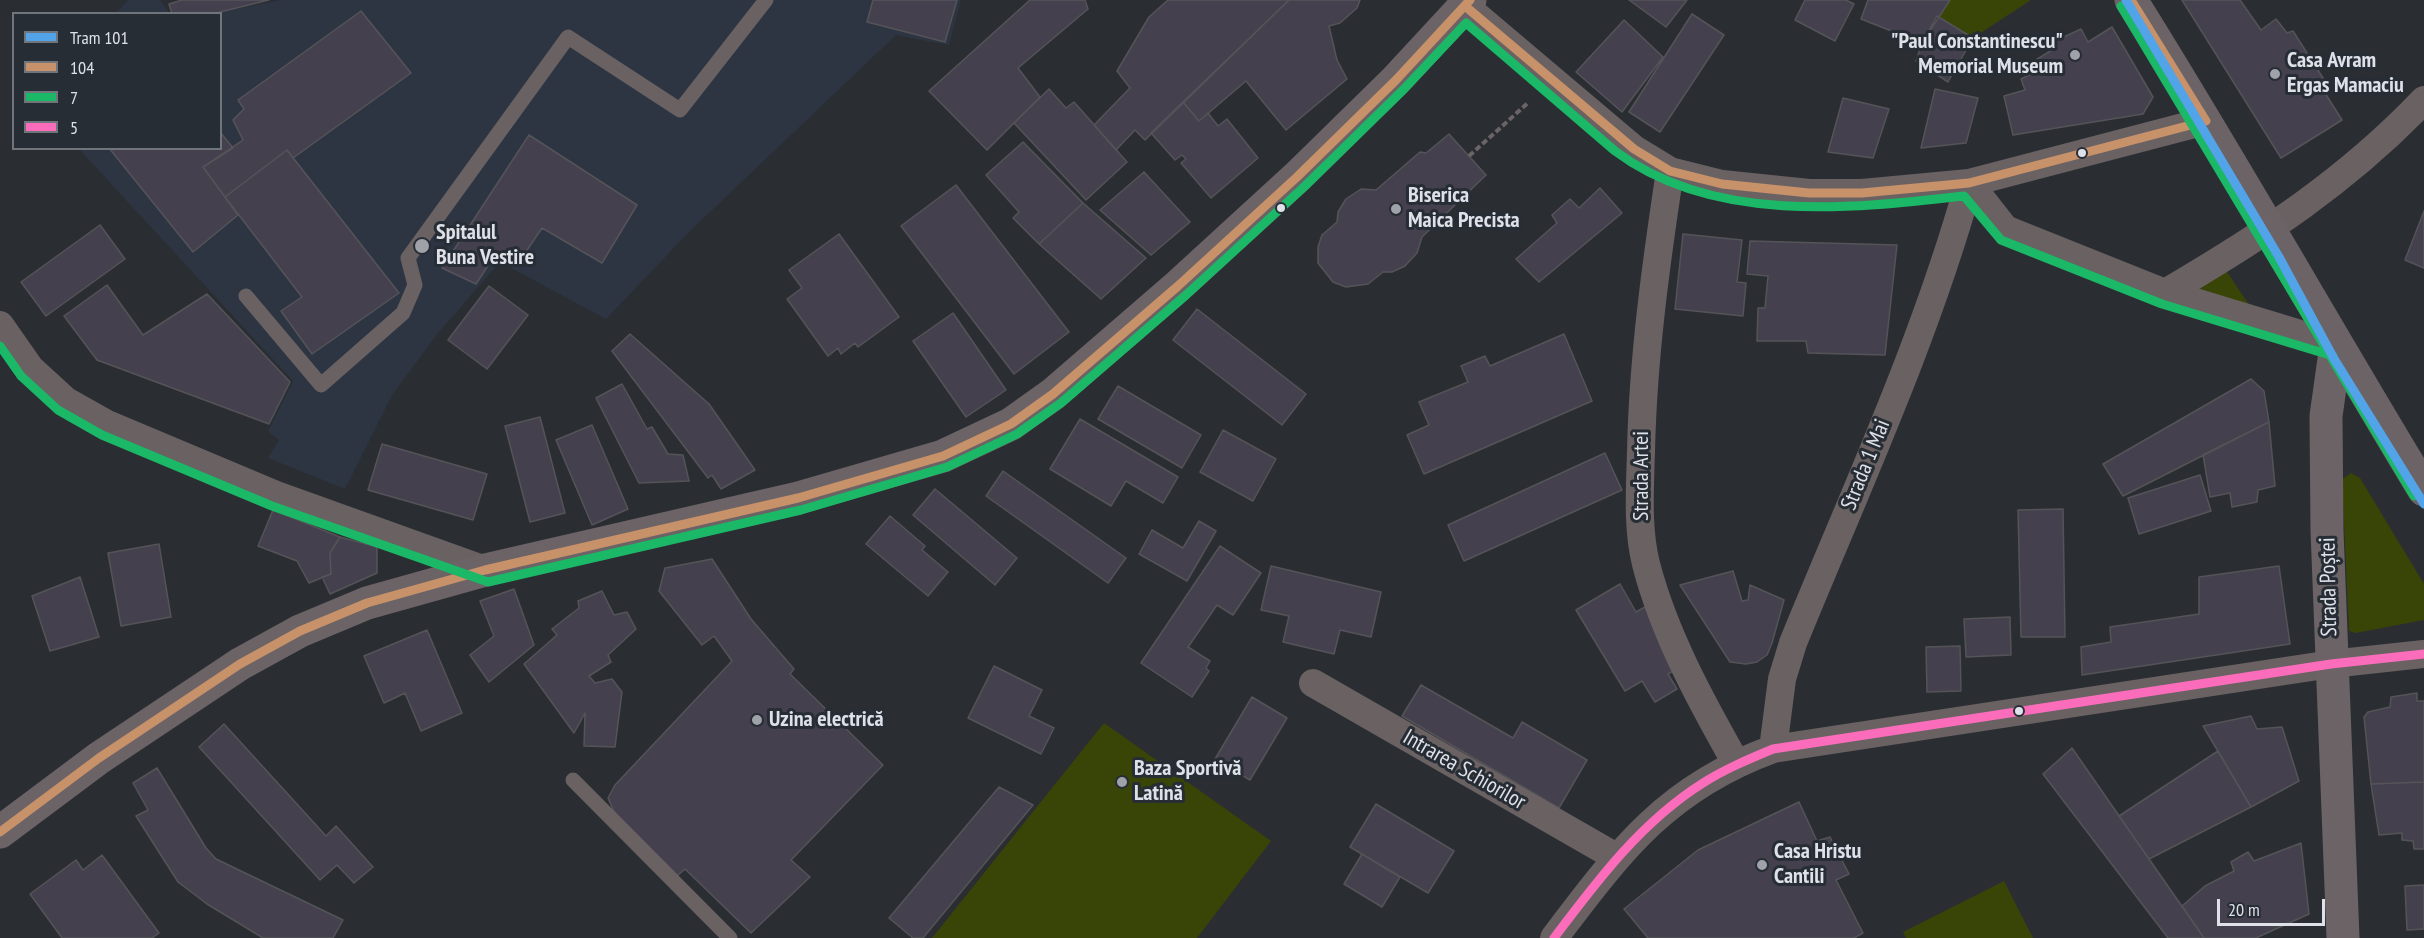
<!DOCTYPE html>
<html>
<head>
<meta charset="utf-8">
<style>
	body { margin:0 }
	#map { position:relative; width:2424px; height:938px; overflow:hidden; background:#2a2e32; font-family:"PT Sans Narrow",sans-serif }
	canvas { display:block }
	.legend { position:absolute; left:12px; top:12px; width:210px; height:138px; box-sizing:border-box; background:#272d35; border:2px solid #70757c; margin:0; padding:8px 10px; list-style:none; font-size:18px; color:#dee1e7 }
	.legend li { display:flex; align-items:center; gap:12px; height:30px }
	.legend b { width:30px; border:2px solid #70757c }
	.scale { position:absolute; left:2217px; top:899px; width:108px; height:27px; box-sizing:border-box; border:3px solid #dee1e7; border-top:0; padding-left:8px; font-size:18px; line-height:21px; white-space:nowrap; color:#dee1e7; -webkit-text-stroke:4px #272d35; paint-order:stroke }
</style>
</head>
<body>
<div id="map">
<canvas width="2424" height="938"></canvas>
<ul class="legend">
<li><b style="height:8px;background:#53a3e8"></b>Tram 101</li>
<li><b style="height:8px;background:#c7916a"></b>104</li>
<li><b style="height:8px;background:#1ab867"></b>7</li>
<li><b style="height:8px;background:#fb6dba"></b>5</li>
</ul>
<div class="scale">20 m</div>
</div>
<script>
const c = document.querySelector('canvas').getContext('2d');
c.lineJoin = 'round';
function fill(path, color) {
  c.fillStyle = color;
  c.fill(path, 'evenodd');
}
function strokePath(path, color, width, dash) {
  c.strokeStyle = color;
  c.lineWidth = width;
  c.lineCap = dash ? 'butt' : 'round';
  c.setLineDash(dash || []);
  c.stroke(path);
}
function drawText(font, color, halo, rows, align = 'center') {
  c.font = font + ' "PT Sans Narrow",sans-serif';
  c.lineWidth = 6;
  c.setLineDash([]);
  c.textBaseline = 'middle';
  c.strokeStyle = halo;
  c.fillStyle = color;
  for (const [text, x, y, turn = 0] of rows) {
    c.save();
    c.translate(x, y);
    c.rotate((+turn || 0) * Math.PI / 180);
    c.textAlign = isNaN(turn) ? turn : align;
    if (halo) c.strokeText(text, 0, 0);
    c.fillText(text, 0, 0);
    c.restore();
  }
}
fill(new Path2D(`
	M128,0H160L169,13H116Z
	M281,0H961L949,45L896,35L690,231L606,319L500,262L438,333L392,395L345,489L268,458L279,440L268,431L293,381L79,149L220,148V14L216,13Z`), '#2d3542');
fill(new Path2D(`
	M1950,0H2031L1973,38L1937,16Z
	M2225,269L2256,315L2195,290Z
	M2351,473L2360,478L2424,584V620L2356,633L2349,631L2342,479Z
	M1104,723L1271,841L1197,938H932Z
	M2004,881L2033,938H1906L1903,932Z`), '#394407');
const building = new Path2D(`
	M182,0H269L212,14H172L169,4Z
	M873,0H957L945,42L867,22Z
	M1030,0H1085L1088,9L1018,68L1040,97L987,150L929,91Z
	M1168,0H1289L1145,140L1135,130L1116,150L1094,125L1130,88L1117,71L1149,17Z
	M1289,0H1360L1357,8L1340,23L1329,26L1337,60L1347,79L1286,130L1246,81L1199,121L1183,102Z
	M1629,0H1687L1666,27Z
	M1805,0H1846L1854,4L1835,41L1795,20Z
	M1868,0H1950L1922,43L1861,19Z
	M2182,0H2240L2261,30L2276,19L2287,33L2293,31L2330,89L2325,93L2342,120L2281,158Z
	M361,11L411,73L293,158L287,150L225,197L203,167L243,140L233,120L244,109L238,100Z
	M1692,14L1724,35L1660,132L1629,112Z
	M1937,16L1973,38L1948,82L1916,61L1922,43Z
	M1624,20L1663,57L1622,112L1576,72Z
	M2112,27L2153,97L2143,114L2013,135L2004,96L2025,90L2021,79L2035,72L2031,63L2055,48L2053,42L2081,29L2088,42Z
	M1049,89L1066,108L1074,102L1127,162L1086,200L1014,123Z
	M1935,89L1978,98L1966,143L1921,148Z
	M1843,98L1889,109L1873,158L1828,152Z
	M1183,102L1199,121L1208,113L1218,126L1227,119L1258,158L1211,198L1181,163L1186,159L1182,155L1175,160L1151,133Z
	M220,132L233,148L203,167L238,215L193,252L109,148H220Z
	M1449,134L1486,175L1422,237L1417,253L1405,266L1392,272H1383L1368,284L1346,287L1333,282L1318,263V247L1322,235L1337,222L1338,212L1346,199L1361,189L1376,190L1420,152L1426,153Z
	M529,135L637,205L602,263L542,228L519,262L497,252L476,284L442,268Z
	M1023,142L1083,203L1039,244L1013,218L1019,212L986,175Z
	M287,150L399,293L312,354L281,311L302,297L225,197Z
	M1144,172L1190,222L1151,255L1100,210Z
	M956,185L1069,332L1014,374L901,226Z
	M1600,188L1622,213L1539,282L1516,259L1557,223L1552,215L1570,199L1579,208Z
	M1083,203L1146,258L1101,299L1039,244Z
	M2424,211V268L2405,260Z
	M100,225L125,259L46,316L21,282Z
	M839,234L899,317L858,347L855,343L841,354L838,348L828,356L787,299L802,288L789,270Z
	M1683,234L1742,240L1737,282L1746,283L1743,316L1675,309Z
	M1750,241L1897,245L1885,355L1808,353L1806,341H1757L1758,308H1765L1768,276L1747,274Z
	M107,285L143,335L207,294L290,382L269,424L97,360L64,316Z
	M489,286L528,315L487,369L448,340Z
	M1197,309L1306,394L1282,425L1173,340Z
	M953,313L1006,390L966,417L913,341Z
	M630,334L709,404L755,470L721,489L712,475L708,478L612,351Z
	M1564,334L1592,401L1424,474L1407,435L1429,425L1419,402L1468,382L1461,366L1485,356L1490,366Z
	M2251,379L2264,391L2269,422L2123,496L2103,464Z
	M622,384L647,429L652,427L668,454L683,455L689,481L639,483L596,398Z
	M1118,386L1201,435L1182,468L1098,419Z
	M540,417L565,513L530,522L505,426Z
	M1080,419L1178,477L1163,503L1126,481L1111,506L1050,469Z
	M2269,422L2275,486L2258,490L2257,502L2232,507L2230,493L2210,497L2203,455Z
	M592,425L628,509L592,525L556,440Z
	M1223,430L1276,459L1253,501L1200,472Z
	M382,444L487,474L473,520L368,490Z
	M1605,453L1622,490L1464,561L1448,525Z
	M1003,471L1126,558L1108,583L986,496Z
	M2200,475L2211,511L2139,534L2128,498Z
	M935,489L1017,558L995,585L913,515Z
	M2063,509L2065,637H2021L2018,510Z
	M273,510L340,537L330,553L331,574L309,583L297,561L258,546Z
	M890,516L925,546L922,550L948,572L928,596L866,544Z
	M1199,521L1216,531L1187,581L1139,554L1152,530L1183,548Z
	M340,537L377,547V573L330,594L322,577L331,574L330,553Z
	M159,544L171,617L121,626L108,553Z
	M1220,546L1261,573L1233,615L1217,605L1188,647L1210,661L1206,668L1209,671L1192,697L1141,663Z
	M712,559L751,619L794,669L790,674L883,765L791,860L810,877L751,933L685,869L677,876L615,814L608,798L615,785L732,661L714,636L702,645L659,591L665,568Z
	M1271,566L1381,592L1371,637L1340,630L1334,654L1283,642L1289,616L1261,610Z
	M2279,566L2290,644L2082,675L2081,647L2111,642L2110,627L2199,614V577Z
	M1733,571L1742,601L1748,600L1750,585L1784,600L1772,643L1767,655L1757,662L1746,664L1730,662L1680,585Z
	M80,577L99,637L50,651L32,596Z
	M1620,584L1636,612L1645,607L1680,667L1668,674L1677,689L1655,702L1642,681L1625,691L1576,610Z
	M514,589L534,645L489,682L470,655L494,636L480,601Z
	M602,591L614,615L627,612L636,629L608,655L611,662L589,676L595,683L612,679L622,692L615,747L584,746L585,713L574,733L524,664L557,635L552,629L579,608L578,601Z
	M2010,617L2011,655L1966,657L1964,619Z
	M427,630L462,713L421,731L405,693L384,703L364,656Z
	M1960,646L1961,691L1927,692L1926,647Z
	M994,666L1042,690L1029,716L1054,728L1041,754L968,718Z
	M1421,685L1513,738L1522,722L1587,760L1559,808L1402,716Z
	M2417,693V701H2424V782L2371,784L2364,717L2368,712L2390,707L2391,697Z
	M1252,697L1287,718L1250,780L1215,759Z
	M2251,716L2257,729L2282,727L2299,781L2251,807L2203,726Z
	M224,724L326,836L336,826L373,867L354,883L337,865L320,880L199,747Z
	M2072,748L2149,859L2204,938H2168L2043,774Z
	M2218,751L2251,807L2149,859L2119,816Z
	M157,768L206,848L216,859L343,920L333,938H263L207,904L178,882L136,816L148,810L133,783Z
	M2424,782V849H2414L2413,841L2402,840V833L2379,835L2371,784Z
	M999,787L1033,805L923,938H913L889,918Z
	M1799,802L1817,841L1830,837L1849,874L1836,880L1863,933L1854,938H1648L1624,909L1698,850Z
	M1376,804L1454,851L1428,893L1350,847Z
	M2301,843L2309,914L2256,938H2204L2182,906L2205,886L2234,871L2231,862L2248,852L2254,861Z
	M1362,854L1400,877L1382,907L1344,884Z
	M102,855L159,933L152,938H62L30,894L76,860L83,870Z
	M2424,885V929L2407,930L2405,886Z`);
fill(building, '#45404e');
strokePath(building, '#545458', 1.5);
strokePath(new Path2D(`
	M1469,156L1529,102`), '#6b6467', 4, [6, 3]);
strokePath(new Path2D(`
	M246,296L321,385L403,313L415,285L408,258L568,37L680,110L766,0
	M573,780L730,938`), '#696162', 15);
strokePath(new Path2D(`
	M1465,6L1634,149L1670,171L1722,184L1809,193H1862L1969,183L2206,121
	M1670,171C1656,264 1643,357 1641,451C1640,489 1637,528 1646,564C1664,634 1701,701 1736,763
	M1969,183L2005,229L2165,293L2336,345
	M2165,293C2262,236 2346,182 2424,100
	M0,325L30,368L66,401L107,424L276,495L485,570
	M1313,683L1616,857
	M1773,749L1782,679L1793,643C1855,491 1925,341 1969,183
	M1554,938C1620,851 1666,788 1773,749L2331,664L2424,654`), '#696162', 28);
strokePath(new Path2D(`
	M2131,0C2232,161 2325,327 2424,490
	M2336,345L2326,416L2327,531L2343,938
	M0,832L99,758L240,664L300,631L367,603L485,570L798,498L943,456L1011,424L1053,394L1178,286L1297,177L1396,80L1470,0`), '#6b6365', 33);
strokePath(new Path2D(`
	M1465,6L1634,149L1670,171L1722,184L1809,193H1862L1969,183L2206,121L2131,0
	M0,832L99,758L240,664L300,631L367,603L485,570L798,498L943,456L1011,424L1053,394L1178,286L1297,177L1396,80L1470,0`), '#c7916a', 9);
strokePath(new Path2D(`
	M2121,6L2414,496
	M0,346L21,376L58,410L102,435L272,506L488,582L801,510L947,467L1017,434L1061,403L1186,295L1305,186L1404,89L1466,23L1615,151C1712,224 1850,209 1964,196L2001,240L2162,304L2333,356`), '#1ab867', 9);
strokePath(new Path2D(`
	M1554,938C1597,881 1641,822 1703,783C1725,769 1749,759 1773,749L2331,664L2424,654`), '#fb6dba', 9);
strokePath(new Path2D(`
	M2126,0L2279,257L2333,357L2424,504`), '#53a3e8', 9);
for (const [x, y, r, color] of [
	[2075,55,6,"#9fa2a8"],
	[2275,74,6,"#9fa2a8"],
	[2082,153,5,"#dee1e7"],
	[1281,208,5,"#dee1e7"],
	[1396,209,6,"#9fa2a8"],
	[422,246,8,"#9fa2a8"],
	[2019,711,5,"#dee1e7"],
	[757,720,6,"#9fa2a8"],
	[1122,782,6,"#9fa2a8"],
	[1762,865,6,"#9fa2a8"]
]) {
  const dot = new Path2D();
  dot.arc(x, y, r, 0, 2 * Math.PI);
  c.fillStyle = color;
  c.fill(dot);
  strokePath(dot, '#272d35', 2);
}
drawText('bold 22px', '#dee1e7', '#272d35', [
	["\"Paul Constantinescu\"",2063,42,"right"],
	["Memorial Museum",2063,67,"right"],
	["Casa Avram",2287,61],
	["Ergas Mamaciu",2287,86],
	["Biserica",1408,196],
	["Maica Precista",1408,221],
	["Spitalul",436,233],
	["Buna Vestire",436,258],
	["Uzina electrică",769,720],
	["Baza Sportivă",1134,769],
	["Latină",1134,794],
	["Casa Hristu",1774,852],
	["Cantili",1774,877]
], 'left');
drawText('22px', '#dee1e7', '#272d35', [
	["Strada 1 Mai",1866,465,-68],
	["Strada Artei",1642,476,-90],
	["Strada Poștei",2329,587,-91],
	["Intrarea Schiorilor",1464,770,30]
]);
</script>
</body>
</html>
